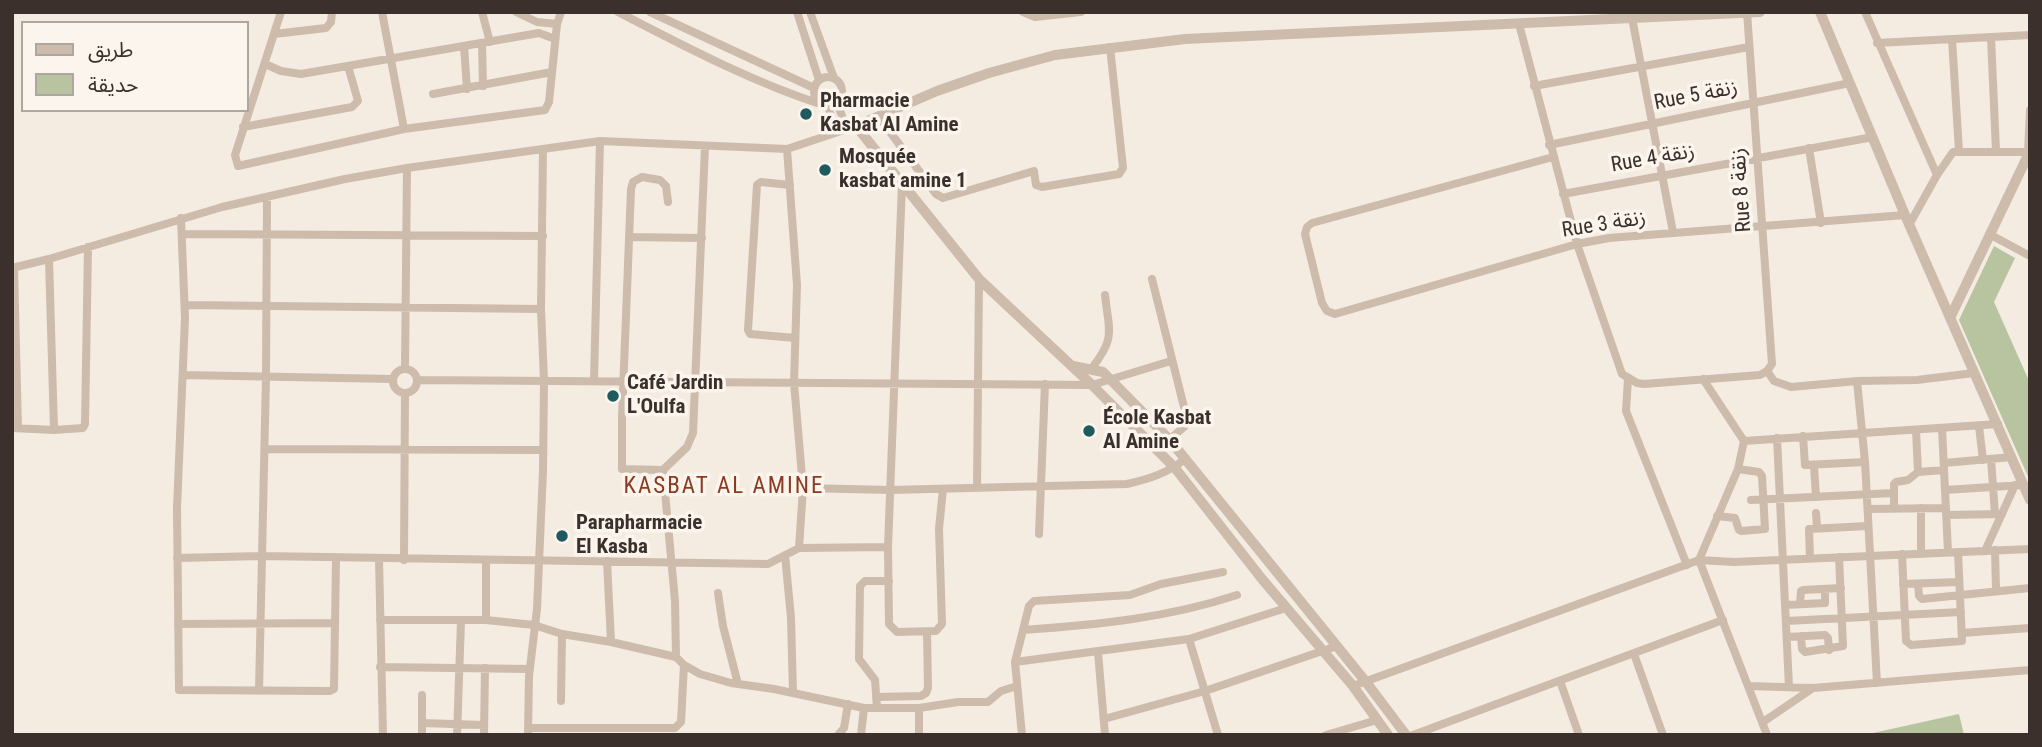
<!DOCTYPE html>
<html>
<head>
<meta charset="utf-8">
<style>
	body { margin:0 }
	#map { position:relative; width:2042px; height:747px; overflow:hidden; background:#f4ebe1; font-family:"Roboto Condensed","Noto Sans Arabic",sans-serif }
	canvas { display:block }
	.frame { position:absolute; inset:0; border:14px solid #3b302b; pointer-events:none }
	.legend { position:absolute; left:21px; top:21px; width:228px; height:91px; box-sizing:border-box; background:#fbf5ee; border:2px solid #aea6a0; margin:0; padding:9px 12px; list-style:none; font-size:21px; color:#3b302b }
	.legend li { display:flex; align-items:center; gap:14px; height:35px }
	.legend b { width:35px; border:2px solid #aea6a0 }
</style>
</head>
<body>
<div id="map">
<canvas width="2042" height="747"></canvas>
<div class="frame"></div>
<ul class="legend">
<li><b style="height:9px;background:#cdbbac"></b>طريق</li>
<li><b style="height:19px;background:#b8c4a0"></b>حديقة</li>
</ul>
</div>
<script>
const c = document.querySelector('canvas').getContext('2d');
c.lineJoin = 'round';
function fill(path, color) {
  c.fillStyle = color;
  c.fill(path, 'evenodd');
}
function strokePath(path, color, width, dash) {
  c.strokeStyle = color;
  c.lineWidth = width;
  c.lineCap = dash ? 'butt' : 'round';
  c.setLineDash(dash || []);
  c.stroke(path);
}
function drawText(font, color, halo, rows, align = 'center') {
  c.font = font + ' "Roboto Condensed","Noto Sans Arabic",sans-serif';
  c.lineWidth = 7;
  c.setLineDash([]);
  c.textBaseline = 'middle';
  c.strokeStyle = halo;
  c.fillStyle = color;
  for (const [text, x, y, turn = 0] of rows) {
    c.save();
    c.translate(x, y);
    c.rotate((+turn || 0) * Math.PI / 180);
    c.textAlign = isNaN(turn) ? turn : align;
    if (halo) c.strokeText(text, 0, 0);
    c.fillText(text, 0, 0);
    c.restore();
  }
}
fill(new Path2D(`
	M1994,246L2015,258L1994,302L2030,383V481L1959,320Z
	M1959,714L1964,735H1864Z`), '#b8c4a0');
strokePath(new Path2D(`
	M281,12L235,155L238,166L404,129L545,110L549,102L557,24L537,22L516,12
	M382,12L404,129
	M482,12L490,42
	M618,12C684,46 752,82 823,105
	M650,12L814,88
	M797,12L819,80
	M810,12L834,78
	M1023,12L1035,17L1081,12
	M1865,12L1937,175
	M1632,18L1673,232
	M557,24L561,12
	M1519,24L1577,244L1622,374L1637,383L1644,384L1760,375L1767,371L1772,364L1747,12
	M274,34L326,28L331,22L332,12
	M1991,37L1996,151
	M1952,39L1959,151
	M482,43L483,86
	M1877,43L2030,35
	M464,46L467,89
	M265,64L281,71L301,74L539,33L555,39
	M814 91a14 14 0 1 1 28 0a14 14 0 1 1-28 0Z
	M1534,86L1749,47
	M433,94L552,72
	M837,103L847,129
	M828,106L836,131
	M879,117L936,194L943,198L1034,171L1036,185L1042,187L1119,174L1123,168L1110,47
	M243,127L352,107L358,101L348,66
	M1549,145L1850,83
	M1809,148L1821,223
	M787,149L797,285L794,383L803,488L799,548
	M1553,157L1312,223L1307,227L1305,234L1322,303L1327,311L1335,314L1577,244L1609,238L1905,215
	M902,183L888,547L889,624L897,632L936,631L942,624L939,529L943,489
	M790,185L761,182L757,185L748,330L750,334L795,338
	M1563,194L1873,137
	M181,218L185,318L177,508L179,690L330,691L334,689L336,559
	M1909,225L1937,175L1953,152H2028L2030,110
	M182,234L543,236
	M1989,234L2030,256
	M629,237L702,238
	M49,259L54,430
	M12,268L49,259L222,207L345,179L407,168L600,141L787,149L856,126
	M14,268L18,428
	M1152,279L1187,419L1184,427L1157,450
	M185,305L541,309
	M405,368L407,168
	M1092,368C1116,337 1109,332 1105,295
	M393 381a12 12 0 1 1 24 0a12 12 0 1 1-24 0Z
	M1767,371L1774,381L1791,387L1857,381L1917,380L1974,373
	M183,375L392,379
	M1628,379L1626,411L1687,565
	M1703,379L1744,441
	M417,380L1092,385L1171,361
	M594,381L600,141
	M1857,381L1865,462L1877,683
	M1979,426L1983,460
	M12,428L54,430L83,428L85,424L88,247
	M1942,428L1948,552
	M1916,430L1918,472L1944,470
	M1803,436L1805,465L1865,462
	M1777,438L1789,687
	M265,449L543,450
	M1991,459L1995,514
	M1944,463L2012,457
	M1814,466L1816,497
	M663,470L622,469V417L631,189L633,182L642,177L660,180L666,186L668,202
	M803,488L891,490L1127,484C1149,479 1168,473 1185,459
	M977,488L979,279
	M1945,490L2023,485
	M1751,500L1893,493
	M1894,508V484L1896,482L1908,480L1918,472
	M1921,508V554
	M1868,509L1946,508
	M1816,513L1817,527
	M1946,515L2002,514
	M1717,516L1735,518L1739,530L1741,531L1765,529L1762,476L1759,472L1738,469
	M1039,534L1045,384
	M1995,550L1996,590
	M1985,551L2015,485
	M1902,554L1906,641L1911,645L1962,641L1958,552
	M785,555L791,618L793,693
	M177,558L262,556L768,564L799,548L888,547
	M379,559L383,735
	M1810,559L1809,529L1868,526
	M404,560L405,393
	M486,560V620
	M607,561L611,642
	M1903,584L1959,582
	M1918,584L1919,596L1922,599L2030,588
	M718,593L723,626L738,684
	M1800,604L1801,591L1803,590L1841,588
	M1785,605L1825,603V589
	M380,620H486L534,625L562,634L611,642L676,657L675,601L663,470L687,447L693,433L705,146
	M1786,621L1961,612
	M178,624L335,623
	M1023,630C1095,625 1168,618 1237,595
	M1962,633L2030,628
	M1801,636L1802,649L1805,652L1843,646L1839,557
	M1787,637L1825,635L1828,638L1829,650
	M1189,639L1218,735
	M1098,652L1105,735
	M1634,654L1663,735
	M676,657L684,665L700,674L731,683L774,689L864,708H919L958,702H988L1001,691L1017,686
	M1015,662L1189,639L1286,608
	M380,667L530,669
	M1560,681L1579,735
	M1353,686L1699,560L1734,562L2030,549
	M1749,686L1813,688L2030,670
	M259,691L266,377L267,198
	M876,697L921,696L926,693L928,688L927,632
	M561,701L562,634
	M877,708L875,680L859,659L860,586L865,581H889
	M1104,719L1205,691L1337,646
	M1763,722L1813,688
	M422,723L484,725
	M528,728H675L681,722L684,665
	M422,735V695
	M457,735L461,621
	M484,735L485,668
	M528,735L529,676L537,609L543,471L544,381L541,309L543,149
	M838,735L844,728L848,704
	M861,735L864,708
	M919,735V708
	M1022,735L1015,662L1029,606L1034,601L1130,595L1161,584L1223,572
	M1326,735L1377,720
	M1413,735L1723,620
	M1767,735L1699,560L1738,469L1744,441L1998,424`), '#cdbbac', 8);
strokePath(new Path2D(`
	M1820,12L1905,215L2030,500
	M1950,318L2030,151
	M1073,366L1103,372L1169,439L1366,682L1406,735
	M1388,735L1353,686L1262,579L1175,468L1092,385L979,279L856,126L937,91L989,73L1055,55L1185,39L1760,12`), '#cdbbac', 10);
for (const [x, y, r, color] of [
	[806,114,7,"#1f5a5e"],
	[825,170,7,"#1f5a5e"],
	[613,396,7,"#1f5a5e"],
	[1089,431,7,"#1f5a5e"],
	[562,536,7,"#1f5a5e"]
]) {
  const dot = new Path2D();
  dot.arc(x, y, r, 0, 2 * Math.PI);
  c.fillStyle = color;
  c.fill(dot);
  strokePath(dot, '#fbf5ee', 2.5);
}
drawText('21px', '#3b302b', '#fbf5ee', [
	["Rue 5 زنقة",1696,96,-11],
	["Rue 4 زنقة",1653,159,-10],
	["Rue 8 زنقة",1742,190,-94],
	["Rue 3 زنقة",1604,225,-9]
]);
drawText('bold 21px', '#3b302b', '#fbf5ee', [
	["Pharmacie",820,102],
	["Kasbat Al Amine",820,126],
	["Mosquée",839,158],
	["kasbat amine 1",839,182],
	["Café Jardin",627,384],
	["L'Oulfa",627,408],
	["École Kasbat",1103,419],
	["Al Amine",1103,443],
	["Parapharmacie",576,524],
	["El Kasba",576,548]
], 'left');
c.letterSpacing = '2px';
drawText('23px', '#8c3b22', '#fbf5ee', [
	["KASBAT AL AMINE",724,487]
]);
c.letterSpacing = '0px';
</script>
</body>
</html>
